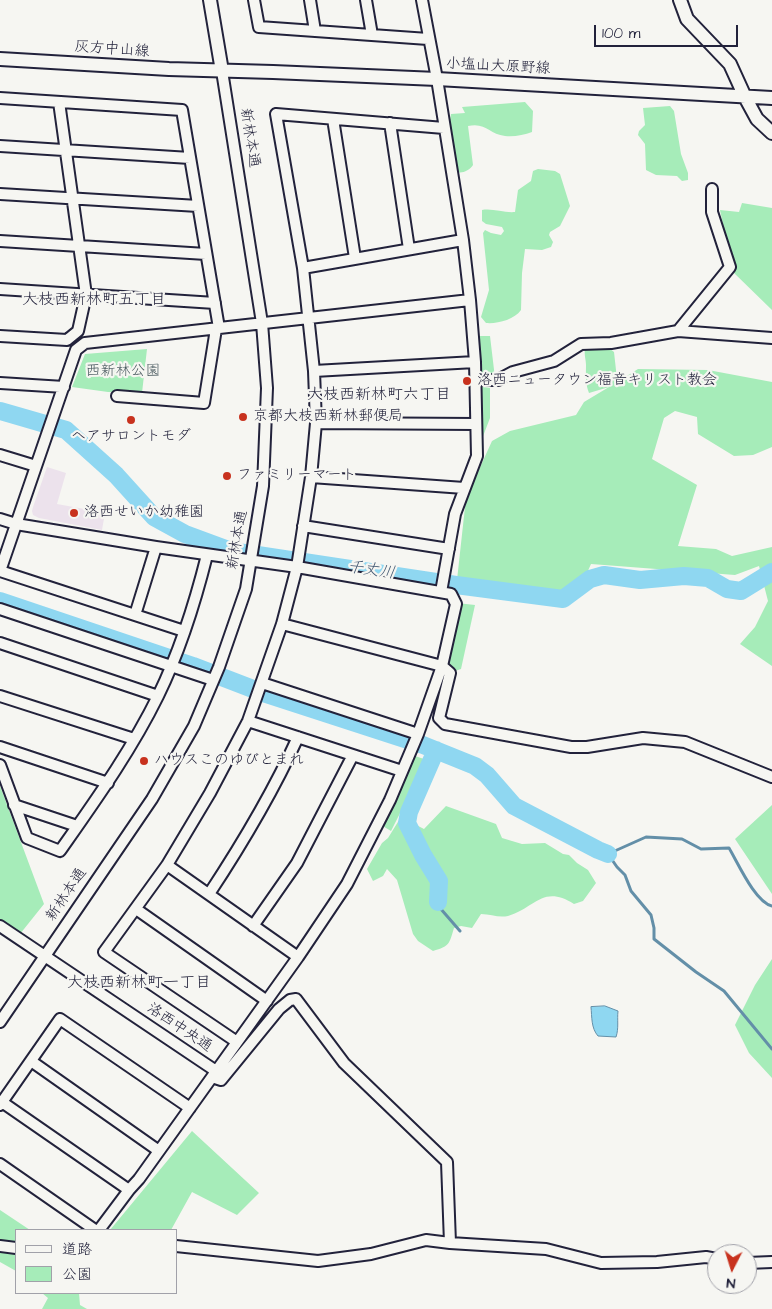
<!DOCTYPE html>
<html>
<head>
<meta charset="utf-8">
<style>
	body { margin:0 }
	#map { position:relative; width:772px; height:1309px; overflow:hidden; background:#f6f6f2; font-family:"Architects Daughter","Klee One",sans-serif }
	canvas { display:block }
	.legend { position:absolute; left:15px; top:1229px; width:162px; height:65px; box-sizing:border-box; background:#f6f6f2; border:1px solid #a1a1a9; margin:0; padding:6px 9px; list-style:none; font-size:15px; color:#22223b }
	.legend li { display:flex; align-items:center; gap:10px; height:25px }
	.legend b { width:25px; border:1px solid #a1a1a9 }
	.north { position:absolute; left:707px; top:1244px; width:50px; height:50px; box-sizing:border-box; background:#f6f6f2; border:1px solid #a1a1a9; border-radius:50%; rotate:185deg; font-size:14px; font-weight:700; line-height:20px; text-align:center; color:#22223b }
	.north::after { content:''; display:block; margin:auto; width:18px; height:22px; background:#c8321e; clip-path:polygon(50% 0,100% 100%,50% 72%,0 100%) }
	.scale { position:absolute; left:594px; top:25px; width:144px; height:22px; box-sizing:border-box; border:2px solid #22223b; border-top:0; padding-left:6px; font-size:15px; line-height:18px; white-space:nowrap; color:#22223b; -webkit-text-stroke:4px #f6f6f2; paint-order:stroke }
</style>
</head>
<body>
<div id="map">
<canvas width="772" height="1309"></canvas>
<ul class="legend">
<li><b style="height:6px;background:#f6f6f2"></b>道路</li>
<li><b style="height:14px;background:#a6ecb9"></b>公園</li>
</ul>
<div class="north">N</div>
<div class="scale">100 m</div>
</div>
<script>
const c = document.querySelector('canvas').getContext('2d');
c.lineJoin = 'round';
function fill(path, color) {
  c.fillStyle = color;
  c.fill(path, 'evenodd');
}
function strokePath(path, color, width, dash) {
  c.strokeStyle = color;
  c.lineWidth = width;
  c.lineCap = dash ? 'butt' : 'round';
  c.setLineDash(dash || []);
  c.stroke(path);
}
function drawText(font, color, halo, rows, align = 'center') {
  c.font = font + ' "Architects Daughter","Klee One",sans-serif';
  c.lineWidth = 4.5;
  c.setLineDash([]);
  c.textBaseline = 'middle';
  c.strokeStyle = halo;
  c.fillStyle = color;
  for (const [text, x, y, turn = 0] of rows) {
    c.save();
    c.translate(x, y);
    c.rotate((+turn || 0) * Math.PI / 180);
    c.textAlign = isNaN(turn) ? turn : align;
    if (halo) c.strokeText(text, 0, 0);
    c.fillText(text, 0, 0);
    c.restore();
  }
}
fill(new Path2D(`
	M47,467L66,473L57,504L90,510L89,504L94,503L96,507L94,511L105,513L102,530L39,518L33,515L32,511L33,507Z`), '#ece2ec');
fill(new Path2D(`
	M525,102L533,111L532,132C524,135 514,137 505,136C489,134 486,122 468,126L473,165C470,170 462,174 457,172L450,120L451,114L465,113L462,107Z
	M670,106L674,111L681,154L688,173V180L682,181L677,176L656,175L646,170L645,144L638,135L639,131L645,125L643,108Z
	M538,169L555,171L560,174L570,206L560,226L550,232L549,235L553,242L551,247L542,250L525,249L522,273L521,310C514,320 497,324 486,323L481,317L489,290L483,233L485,230L491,233L501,235L504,231L502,227L486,224L482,221V210C492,208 504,213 515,212L518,190L531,181L533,171Z
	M742,203L772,208V310L733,272L720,210L739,212Z
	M475,336H490L495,378H477Z
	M606,346L614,352L617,379L614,384L638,369L708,370L772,382V447L753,455L734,456L698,434L697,417L675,411L664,418L652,459L697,485L678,546L716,549L732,556L772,547V666L740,644L755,627L768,601L759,566L735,575L591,564L587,573L560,594L457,580L466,498L492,441L510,431L576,415L584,402L609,387L589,393C585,383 586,375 586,365C586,359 584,356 585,349Z
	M147,349L142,393L108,392L72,387L85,354Z
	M477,386L490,388V418L477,452Z
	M457,603L475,605L461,669L452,672L444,665Z
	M412,755L427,760L391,831L381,825Z
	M0,786L44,904L20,934L0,920Z
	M772,805V894L735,839Z
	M446,806L496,824L502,838L522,844L545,843L563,854L569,855L577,863L588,870L596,883L583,901L574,904C543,884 535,908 508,916C498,918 491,914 481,914L472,928L461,926L454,928C449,944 450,946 433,951L418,941L413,934L397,880L387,869L383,876L373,881L367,869L382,843L388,838L401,817L424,829Z
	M772,959V1078L749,1053L735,1025L755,985Z
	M192,1131L259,1193L237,1215L192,1192L171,1230H110Z
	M0,1210L30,1230H16V1271L0,1262Z
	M42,1293H79L80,1305L87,1309H42L48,1298Z`), '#a6ecb9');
const water = new Path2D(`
	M605,1006L618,1011C617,1020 619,1028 616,1037L598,1036C591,1028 592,1017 591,1007Z`);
fill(water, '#8fd7f1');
strokePath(water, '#638fa8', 1);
strokePath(new Path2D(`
	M438,902L440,908L460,931
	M772,906C755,902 738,863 729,848L701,849L682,839L646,837L608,854L617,867L625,875L631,891L651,915L654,928V939L696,972L724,991L772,1049`), '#638fa8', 3);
strokePath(new Path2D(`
	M0,411L66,430L116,475L154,517L185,534L231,551L456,585L563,599L590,579L604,575L640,580L684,576L708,578L727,589L741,591L772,572
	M0,601L193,666L266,694L423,745L475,766L487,775L514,806L598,850L608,854
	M436,750L409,812L407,823L423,855L439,881L438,902`), '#8fd7f1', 18);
const minor = new Path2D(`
	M254,0L259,27L428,39
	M310,0L315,31
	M366,0L372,35
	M422,0L437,79L463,240L470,300L475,362L477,456L455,514L441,592
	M0,98L182,110L219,328
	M333,119L355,258
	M390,123L409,249
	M0,146L190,158
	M0,194L198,206
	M0,241L206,254
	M303,268L463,240
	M0,289L215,303
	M678,331L730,267L712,212V189
	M0,336L67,340L78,331L86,295L59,102
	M314,371L475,362
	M475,380H498L513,372L554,361L581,344L611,343L678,331L772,338
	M0,383L64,387
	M117,396L204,403L216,329
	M316,423L476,424
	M0,455L36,466
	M311,477L464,488
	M0,519L16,524L156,547L297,567L451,594L456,604L442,666L418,734L390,800L347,884L298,957L139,1179L129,1190L99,1230
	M303,526L449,549
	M0,571L76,350L85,343L470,300
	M0,571L184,631
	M0,609L213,680
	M135,615L156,547
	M282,624L442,666L450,673L439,718L445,724L571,747H587L643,738L685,742L772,777
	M0,643L158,696
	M262,683L418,734
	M0,696L134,739
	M248,721L402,771
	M0,747L108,783
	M0,765L27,838L60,851C95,801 131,751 158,696C180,651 195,603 207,555
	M14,805L77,826
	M167,865L298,957
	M209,894C242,844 273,792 298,737
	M136,909L267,1001
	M0,926L216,1071
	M253,926L297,863L353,755
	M0,1022L152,799L194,726L219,667L246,589L263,486L267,388L262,323L222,71
	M237,1042L104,952L167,865L210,793L248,721L282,624L297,567L311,477L316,423L314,371L303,268L276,114L444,128
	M31,1061L159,1151
	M212,1077L221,1080L279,1009L290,1000L296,999L344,1063L447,1162L450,1243
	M2,1102L129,1190
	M0,1105L60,1019L190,1108
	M0,1164L95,1230
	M0,1246L16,1248
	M176,1246L318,1261L371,1254L426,1240L450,1243L546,1249L601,1263L657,1262L706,1257L717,1259
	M747,1263L772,1262`);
const major = new Path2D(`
	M210,0L222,71
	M680,0L687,19L730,64L745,97L757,119L772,133
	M0,59L169,69L273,72L437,79L772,98`);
strokePath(minor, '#22223b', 14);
strokePath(major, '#22223b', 16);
strokePath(minor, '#f6f6f2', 10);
strokePath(major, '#f6f6f2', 12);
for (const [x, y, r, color] of [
	[467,381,5,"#c8321e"],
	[243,417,5,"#c8321e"],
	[131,420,5,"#c8321e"],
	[227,476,5,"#c8321e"],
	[74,513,5,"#c8321e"],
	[144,761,5,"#c8321e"]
]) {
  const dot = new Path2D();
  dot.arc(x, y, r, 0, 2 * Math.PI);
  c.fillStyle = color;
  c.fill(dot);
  strokePath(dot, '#f6f6f2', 2);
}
drawText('15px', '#22223b', '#f6f6f2', [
	["灰方中山線",112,50,4],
	["小塩山大原野線",498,67,3],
	["新林本通",249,138,81],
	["新林本通",238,540,-80],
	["新林本通",67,895,-56],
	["洛西中央通",179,1028,34]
]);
drawText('15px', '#43545a', '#f6f6f2', [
	["西新林公園",123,372]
]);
drawText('15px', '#22223b', '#f6f6f2', [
	["洛西ニュータウン福音キリスト教会",477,381],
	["京都大枝西新林郵便局",253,417],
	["ヘアサロントモダ",131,437,"center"],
	["ファミリーマート",237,476],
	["洛西せいか幼稚園",84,513],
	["ハウスこのゆびとまれ",154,761]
], 'left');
drawText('16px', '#22223b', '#f6f6f2', [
	["大枝西新林町五丁目",94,301],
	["大枝西新林町六丁目",379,396],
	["大枝西新林町一丁目",139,984]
]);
drawText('italic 16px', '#435872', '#f6f6f2', [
	["千丈川",371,571,8]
]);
</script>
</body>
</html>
